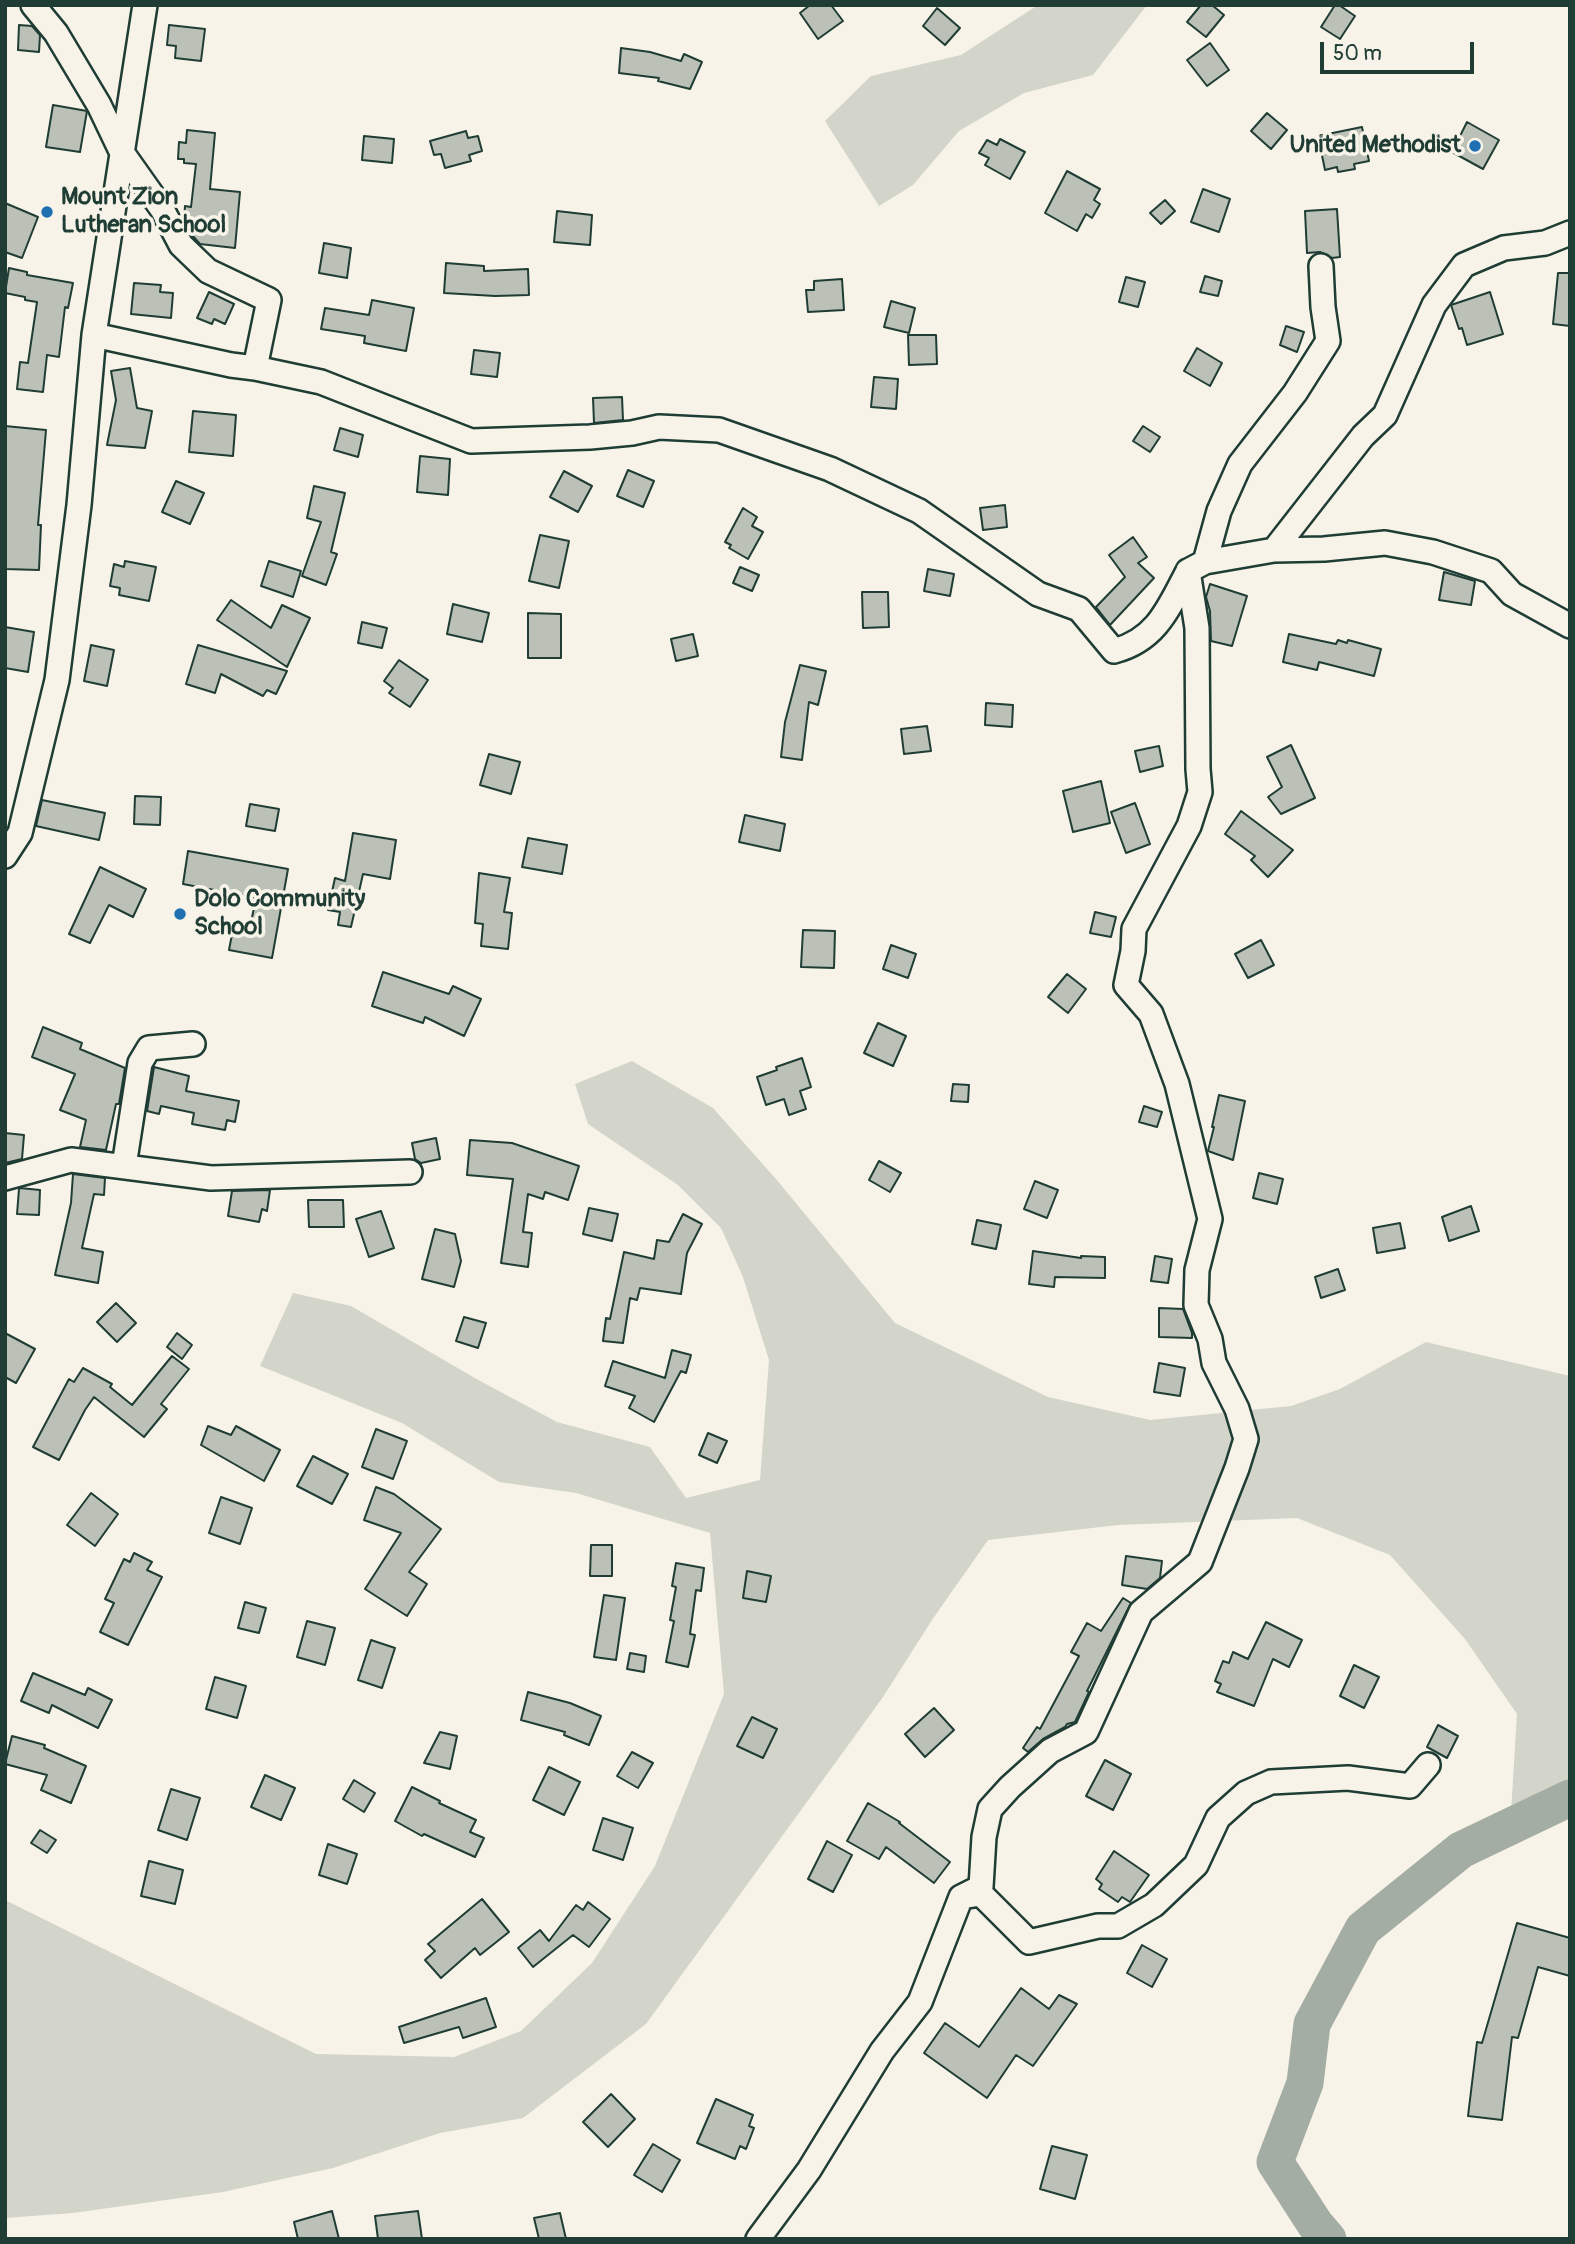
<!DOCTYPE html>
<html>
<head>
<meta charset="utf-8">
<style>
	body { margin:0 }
	#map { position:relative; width:1575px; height:2244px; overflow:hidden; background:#f7f3e8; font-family:Pangolin,sans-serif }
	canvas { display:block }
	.frame { position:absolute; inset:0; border:7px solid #1f3d34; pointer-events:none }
	.scale { position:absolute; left:1320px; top:42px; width:154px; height:32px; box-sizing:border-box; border:4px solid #1f3d34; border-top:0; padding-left:9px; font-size:21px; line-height:24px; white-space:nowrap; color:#1f3d34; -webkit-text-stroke:5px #f7f3e8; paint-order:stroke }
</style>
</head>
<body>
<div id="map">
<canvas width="1575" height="2244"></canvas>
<div class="frame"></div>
<div class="scale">50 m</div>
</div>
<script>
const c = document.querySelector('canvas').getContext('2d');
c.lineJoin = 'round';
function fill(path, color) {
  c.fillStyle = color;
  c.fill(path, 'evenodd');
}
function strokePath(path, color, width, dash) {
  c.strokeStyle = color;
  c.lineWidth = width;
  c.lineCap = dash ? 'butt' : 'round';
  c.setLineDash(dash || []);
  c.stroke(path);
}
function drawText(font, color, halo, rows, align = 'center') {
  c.font = font + ' Pangolin,sans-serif';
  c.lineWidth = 7;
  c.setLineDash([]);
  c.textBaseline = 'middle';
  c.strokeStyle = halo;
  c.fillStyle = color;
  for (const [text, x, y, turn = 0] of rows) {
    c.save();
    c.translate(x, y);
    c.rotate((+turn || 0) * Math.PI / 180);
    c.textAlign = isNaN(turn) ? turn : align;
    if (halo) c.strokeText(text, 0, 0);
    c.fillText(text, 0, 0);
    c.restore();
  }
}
fill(new Path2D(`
	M1038,5H1147L1093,75L1024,93L959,131L913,185L879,206L825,121L871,76L961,55Z
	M632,1061L713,1108L776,1179L895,1323L1048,1397L1150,1420L1291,1406L1340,1389L1426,1342L1570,1376V1798L1510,1828L1517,1714L1465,1639L1390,1555L1297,1518L1118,1525L988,1540L932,1620L883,1697L646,2024L523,2118L440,2133L333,2168L223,2192L73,2213L5,2218V1900L316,2054L454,2057L521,2031L592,1963L655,1866L724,1694L710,1533L576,1493L499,1482L402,1423L260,1366L293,1293L351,1306L480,1381L557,1422L650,1447L686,1498L760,1480L769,1360L743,1277L721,1228L678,1185L588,1124L575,1084Z`), '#d3d5ca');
strokePath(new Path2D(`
	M1328,2239L1315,2224L1275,2162L1305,2083L1312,2024L1363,1929L1461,1850L1570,1798`), '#a4ada3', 37);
const building = new Path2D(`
	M810,5H831L843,21L818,39L800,13Z
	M1201,5H1212L1224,15L1206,37L1187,22Z
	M1335,5H1339L1355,16L1340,39L1321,27Z
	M937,8L960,28L945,45L923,26Z
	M19,25L32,26L40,35L39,52L18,50Z
	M169,25L205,29L201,61L175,58L176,46L167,45Z
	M1210,43L1229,70L1207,86L1187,60Z
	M621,48L650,52L681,61L684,54L702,62L690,89L658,81L659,78L619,73Z
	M53,105L87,111L80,152L46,147Z
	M1267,113L1287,130L1271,149L1251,131Z
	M1467,122L1499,140L1483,169L1452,152Z
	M1362,127L1369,161L1354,164L1355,169L1338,172L1337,167L1325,170L1318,136Z
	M187,130L215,133L210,189L240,192L235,248L200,244L191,234L192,227H187L184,220L185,206L191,207L196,164L184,163V159H178L179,142L186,143Z
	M466,131L468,138L478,136L482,151L469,155L471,161L445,168L441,154L434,155L430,141Z
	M364,136L394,139L392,163L362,160Z
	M1000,139L1025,152L1010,179L985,165L989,158L979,153L987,140L997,145Z
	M1067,171L1100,189L1094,200L1100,204L1092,218L1086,214L1077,231L1045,213Z
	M1203,189L1230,199L1219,232L1191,222Z
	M1165,200L1175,211L1161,224L1150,213Z
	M5,203L38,217L22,258L5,252Z
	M1337,209L1340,257L1332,258L1320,252L1307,253L1305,211Z
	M557,211L592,215L590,245L554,242Z
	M324,243L351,248L347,278L319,273Z
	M446,263L484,266V271L528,269L529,295L495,296L444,293Z
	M9,268L27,272V275L73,283L68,308L65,307L59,357L47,355L43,392L17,389L20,362L28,363L37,302L25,300V297L5,293Z
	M1558,273H1570V326L1553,324Z
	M1205,276L1222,281L1218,296L1200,292Z
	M1126,277L1145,282L1138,307L1119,302Z
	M842,279L844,310L808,312L806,290H814V281Z
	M134,283L161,285L160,292L173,293L171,318L131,314Z
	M209,292L234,304L225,324L214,319L212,324L197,318Z
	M1490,292L1503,334L1467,345L1462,328L1459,329L1451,305Z
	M372,300L414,308L406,351L364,343L365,336L321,329L325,308L369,315Z
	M891,301L915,308L909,333L884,327Z
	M1286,326L1304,332L1297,352L1280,345Z
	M908,335H936L937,364L909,365Z
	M1197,348L1222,363L1210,386L1184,371Z
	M474,350L500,353L497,377L471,374Z
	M130,368L137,408L152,411L145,448L107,445L116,400L111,371Z
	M874,377L898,379L896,409L871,407Z
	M622,397L623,420L594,423L593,398Z
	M193,411L236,415L233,456L189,452Z
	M5,426L46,430L38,525H41L39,570L5,569Z
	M1143,426L1160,437L1150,452L1133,441Z
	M340,428L363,435L358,457L334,450Z
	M420,456L450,459L448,495L417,492Z
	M628,470L654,481L643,507L617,496Z
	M564,471L592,486L578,512L550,497Z
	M176,481L204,493L190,524L162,512Z
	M314,486L345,493L331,552L337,554L326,585L302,576L321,522L307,518Z
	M1005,505L1007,527L983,530L980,508Z
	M743,508L757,517L752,526L763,532L748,559L729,548L731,545L725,542Z
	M540,535L569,541L559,588L529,581Z
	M1133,537L1147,557L1138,563L1154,578L1110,625L1096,607L1125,577L1109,555Z
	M125,561L156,567L149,601L119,595L120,588L110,586L114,564L124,567Z
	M269,561L301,571L293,597L261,586Z
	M740,567L759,575L752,591L733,583Z
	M928,569L954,574L950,596L924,591Z
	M1444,572L1475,581L1471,605L1439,600Z
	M1210,584L1247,596L1232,646L1211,641L1210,611L1206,597Z
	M862,592H888L889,627L863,628Z
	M231,600L271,628L282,605L310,618L287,667L217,620Z
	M453,604L489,613L482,642L447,634Z
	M528,613L561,614V658H528Z
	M362,622L387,628L382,648L358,643Z
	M5,627L34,632L28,672L5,668Z
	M693,634L698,656L676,661L671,639Z
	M1289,634L1336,644L1338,640L1347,643L1348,640L1381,649L1374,676L1319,662L1317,670L1283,662Z
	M91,645L114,650L107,686L84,681Z
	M198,645L287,671L276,694L267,690L263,696L221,674L215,693L186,684Z
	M399,660L428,680L410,707L389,693L393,688L384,681Z
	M800,665L826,671L818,705L809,702L802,760L781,757L785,722Z
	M986,703L1013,705L1012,727L985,725Z
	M927,726L931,751L904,754L901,729Z
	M1291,745L1315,798L1281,814L1268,797L1282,787L1267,757Z
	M1159,746L1163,766L1140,772L1135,751Z
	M489,754L520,762L511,794L480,785Z
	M1101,781L1110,823L1073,832L1063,791Z
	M135,796L161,797L160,825L134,824Z
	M42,800L105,813L99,840L36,826Z
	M1135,803L1150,844L1126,853L1111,812Z
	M250,804L279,809L275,831L246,826Z
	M1241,811L1293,850L1268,877L1251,860L1255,856L1225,834Z
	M745,815L785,824L780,851L739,842Z
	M353,833L396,840L390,879L363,874L351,927L338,925L340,912L328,910L335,878L345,881Z
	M528,838L567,845L562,874L522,867Z
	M188,851L288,869L272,958L229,950L233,929L249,932L256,898L183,884Z
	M100,867L146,889L133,917L109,905L90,943L69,934Z
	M479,873L510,878L504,912L512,913L508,949L481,946L483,924L475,923Z
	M1095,912L1116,917L1111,937L1090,933Z
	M803,930L835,931L834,968L801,967Z
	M1261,940L1274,965L1248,978L1235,954Z
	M891,945L916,954L908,978L883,969Z
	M383,972L449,994L453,986L481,999L464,1036L425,1017L423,1023L372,1006Z
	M1067,974L1086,989L1068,1013L1048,997Z
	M878,1023L906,1036L893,1066L864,1053Z
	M43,1027L82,1043L80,1049L125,1068L119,1104H116L106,1150L80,1147L86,1120L60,1110L75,1074L32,1057Z
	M802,1058L811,1087L800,1091L806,1109L789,1115L784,1099L766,1105L757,1077L777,1070L776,1067Z
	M154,1067L189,1076L186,1091L239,1101L235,1122L227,1120L225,1130L192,1124L194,1113L161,1106L159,1114L147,1111Z
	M953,1084L969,1085L968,1102L951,1101Z
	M1219,1095L1245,1101L1233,1160L1208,1151L1214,1127H1212Z
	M1144,1106L1162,1112L1157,1127L1139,1122Z
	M5,1133L24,1135L22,1159L5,1163Z
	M436,1138L440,1159L421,1163L415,1159L412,1143Z
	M470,1140L512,1143L579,1166L568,1200L545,1192L543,1199L528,1194L523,1232L532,1233L528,1267L501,1263L513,1179L467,1175Z
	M879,1161L901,1173L890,1192L869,1180Z
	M1259,1173L1283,1179L1277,1204L1253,1198Z
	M73,1174L105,1178L104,1195L94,1194L82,1248L103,1252L98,1283L55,1275L71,1203Z
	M1035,1181L1058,1190L1047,1218L1024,1209Z
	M20,1188L40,1190L39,1215L17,1214L19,1189Z
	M270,1190L267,1211L262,1209L259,1222L228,1216L232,1191Z
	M308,1200H343L344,1227H309Z
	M1471,1206L1479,1231L1449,1241L1442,1217Z
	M589,1208L618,1214L612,1241L583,1234Z
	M381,1211L394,1248L369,1257L356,1219Z
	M683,1214L702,1224L687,1253L681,1294L640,1288L637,1300L630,1298L623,1343L603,1341L606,1318L610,1319L624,1252L654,1259L657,1240L669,1242Z
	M977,1220L1001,1225L996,1249L972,1244Z
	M1400,1223L1405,1248L1377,1253L1373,1228Z
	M435,1229L455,1234L461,1261L454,1287L422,1279Z
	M1033,1251L1081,1258V1256L1105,1257V1278L1055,1277L1054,1287L1029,1284Z
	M1155,1256L1172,1259L1168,1283L1151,1281Z
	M1338,1269L1345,1290L1321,1298L1315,1277Z
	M116,1303L136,1323L117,1342L97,1322Z
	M1159,1308L1183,1309L1192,1333V1338L1159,1337Z
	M464,1317L486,1323L478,1348L456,1341Z
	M5,1333L35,1349L16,1383L5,1377Z
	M177,1333L192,1345L182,1359L167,1347Z
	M672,1350L691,1355L686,1373L681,1371L654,1422L629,1408L635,1396L605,1386L613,1361L665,1378Z
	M172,1356L189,1369L161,1404L167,1409L144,1437L94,1397L85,1410L59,1460L33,1447L69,1379L74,1382L83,1368L112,1384L110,1387L132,1405Z
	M1159,1363L1185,1368L1180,1396L1154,1392Z
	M208,1426L231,1435L236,1426L280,1450L264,1481L201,1445Z
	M376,1429L407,1441L393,1479L362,1467Z
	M708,1433L727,1441L717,1463L699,1455Z
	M313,1456L348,1474L332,1504L297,1486Z
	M376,1487L394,1494L441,1529L409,1572L427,1584L407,1616L365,1589L401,1533L364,1520Z
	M91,1493L118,1514L95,1546L67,1525Z
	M221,1497L252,1508L240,1544L209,1533Z
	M591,1545H612V1576H590Z
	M134,1553L152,1562L147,1570L162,1577L128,1645L100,1632L114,1603L105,1599L124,1559L130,1562Z
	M1126,1556L1162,1561L1160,1578L1147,1589L1122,1585Z
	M676,1563L704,1568L701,1591L696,1590L690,1634L695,1635L688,1667L666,1662L674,1621L670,1620L676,1587L672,1586Z
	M747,1571L771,1576L766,1602L743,1598Z
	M604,1595L625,1598L616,1660L594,1657Z
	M1123,1598L1131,1603L1087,1691L1089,1692L1075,1722L1067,1724L1065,1727L1043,1739L1028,1752L1023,1748L1037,1727L1040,1729L1079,1656L1071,1652L1087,1623L1101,1631Z
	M245,1602L266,1608L259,1633L238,1628Z
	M307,1621L335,1628L325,1665L297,1657Z
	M1266,1622L1302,1640L1289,1667L1273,1659L1254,1706L1217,1692L1221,1684L1215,1681L1223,1661L1229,1663L1233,1652L1248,1659Z
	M371,1640L395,1648L382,1688L358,1680Z
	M630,1653L646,1656L644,1672L627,1669Z
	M1354,1665L1379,1677L1364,1708L1340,1696Z
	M33,1673L85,1695L88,1688L112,1700L98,1728L52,1705L49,1713L21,1701Z
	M215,1677L246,1686L237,1718L206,1709Z
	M528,1692L570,1703L601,1716L589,1745L564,1735L565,1732L521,1720Z
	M934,1708L954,1730L925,1757L905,1734Z
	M752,1717L777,1729L763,1758L737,1746Z
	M1438,1725L1458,1736L1447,1758L1427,1747Z
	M440,1732L457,1736L450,1769L424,1763Z
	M12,1736L45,1745L44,1748L86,1766L71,1803L41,1790L47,1775L5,1764Z
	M632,1752L653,1763L638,1788L617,1776Z
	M1105,1760L1131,1774L1113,1810L1086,1796Z
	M549,1767L580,1782L564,1815L533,1800Z
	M265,1775L295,1788L281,1820L251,1807Z
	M354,1780L375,1793L364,1812L343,1799Z
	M412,1787L440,1801L439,1803L476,1820L470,1832L484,1838L475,1857L424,1834L422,1836L395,1821Z
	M171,1789L200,1798L187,1840L158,1830Z
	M868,1803L900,1822L899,1823L950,1862L934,1883L886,1847L879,1859L847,1841Z
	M603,1818L633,1828L623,1860L593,1850Z
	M40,1830L56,1840L47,1853L31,1843Z
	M827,1841L852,1855L833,1892L808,1879Z
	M328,1844L357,1854L347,1884L319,1875Z
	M1114,1851L1149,1875L1130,1902L1122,1897L1118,1902L1099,1889L1102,1884L1096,1879Z
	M149,1861L183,1870L175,1904L141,1896Z
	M482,1899L509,1932L480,1955L475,1948L441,1978L425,1960L435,1951L428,1944Z
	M588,1902L610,1919L589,1947L573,1935L533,1967L518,1948L540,1930L549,1941L576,1905L583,1910Z
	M1517,1923L1570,1938V1976L1538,1967L1518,2038L1512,2037L1502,2120L1468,2116L1477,2042L1482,2043Z
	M1142,1945L1167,1959L1152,1987L1127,1973Z
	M1021,1988L1049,2009L1059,1995L1077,2004L1033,2066L1016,2055L987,2098L924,2053L945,2023L979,2047Z
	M486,1998L496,2027L463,2038L459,2027L404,2043L399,2027Z
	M611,2094L635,2119L608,2147L583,2122Z
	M716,2099L753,2115L749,2126L754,2128L746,2149L740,2146L735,2159L697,2143Z
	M653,2144L680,2160L662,2192L634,2175Z
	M1052,2146L1087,2155L1075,2199L1040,2189Z
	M332,2211L339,2239H298L294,2222Z
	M418,2211L422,2239H378L375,2216Z
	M560,2213L566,2239H539L534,2218Z`);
fill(building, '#bbc1b6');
strokePath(building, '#1f3d34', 2);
const minor = new Path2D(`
	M33,5L56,33L99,105L121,151L162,209L181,245L208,271L269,300L255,368
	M94,335L231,365L255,368L321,382L471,441L590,437L632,433L659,427L719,430L830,469L919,511L1038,594L1079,609L1114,651C1157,640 1169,607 1188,571
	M1274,550L1324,549L1385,543L1433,552L1491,571L1512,594L1570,626
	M1205,562L1274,550L1363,436L1385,415L1434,305L1464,265L1504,248L1545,243L1570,233
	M5,856L20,833L57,680L79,505L94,335L145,5
	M124,1166L140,1063L149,1048L193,1044
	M5,1178L71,1160L211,1178L410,1172
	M961,1897L981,1887L984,1837L990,1809L1010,1787L1050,1751L1086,1732L1141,1612L1200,1562L1237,1468L1246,1439L1237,1409L1214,1363L1210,1339L1196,1305L1197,1270L1210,1219L1177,1084L1151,1014L1126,985L1133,951L1134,929L1189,826L1200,792L1198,769L1197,628L1188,571L1205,562L1219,511L1240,464L1295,393L1328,341L1323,307L1321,266
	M758,2239L809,2170L882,2051L920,2002L961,1897L981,1894L1029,1942L1098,1926H1118L1154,1905L1196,1865L1218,1818L1246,1793L1271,1782L1348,1778L1410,1786L1428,1765`);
strokePath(minor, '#1f3d34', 28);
strokePath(minor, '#f7f3e8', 23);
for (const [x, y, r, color] of [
	[1475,146,7,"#1f6fb2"],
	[47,212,7,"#1f6fb2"],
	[180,914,7,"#1f6fb2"]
]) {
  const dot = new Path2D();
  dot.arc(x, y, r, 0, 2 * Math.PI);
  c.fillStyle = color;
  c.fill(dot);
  strokePath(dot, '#f7f3e8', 2.5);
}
drawText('bold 24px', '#1f3d34', '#f7f3e8', [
	["United Methodist",1461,146,"right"],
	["Mount Zion",61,198],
	["Lutheran School",61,226],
	["Dolo Community",194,900],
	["School",194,928]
], 'left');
</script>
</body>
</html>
